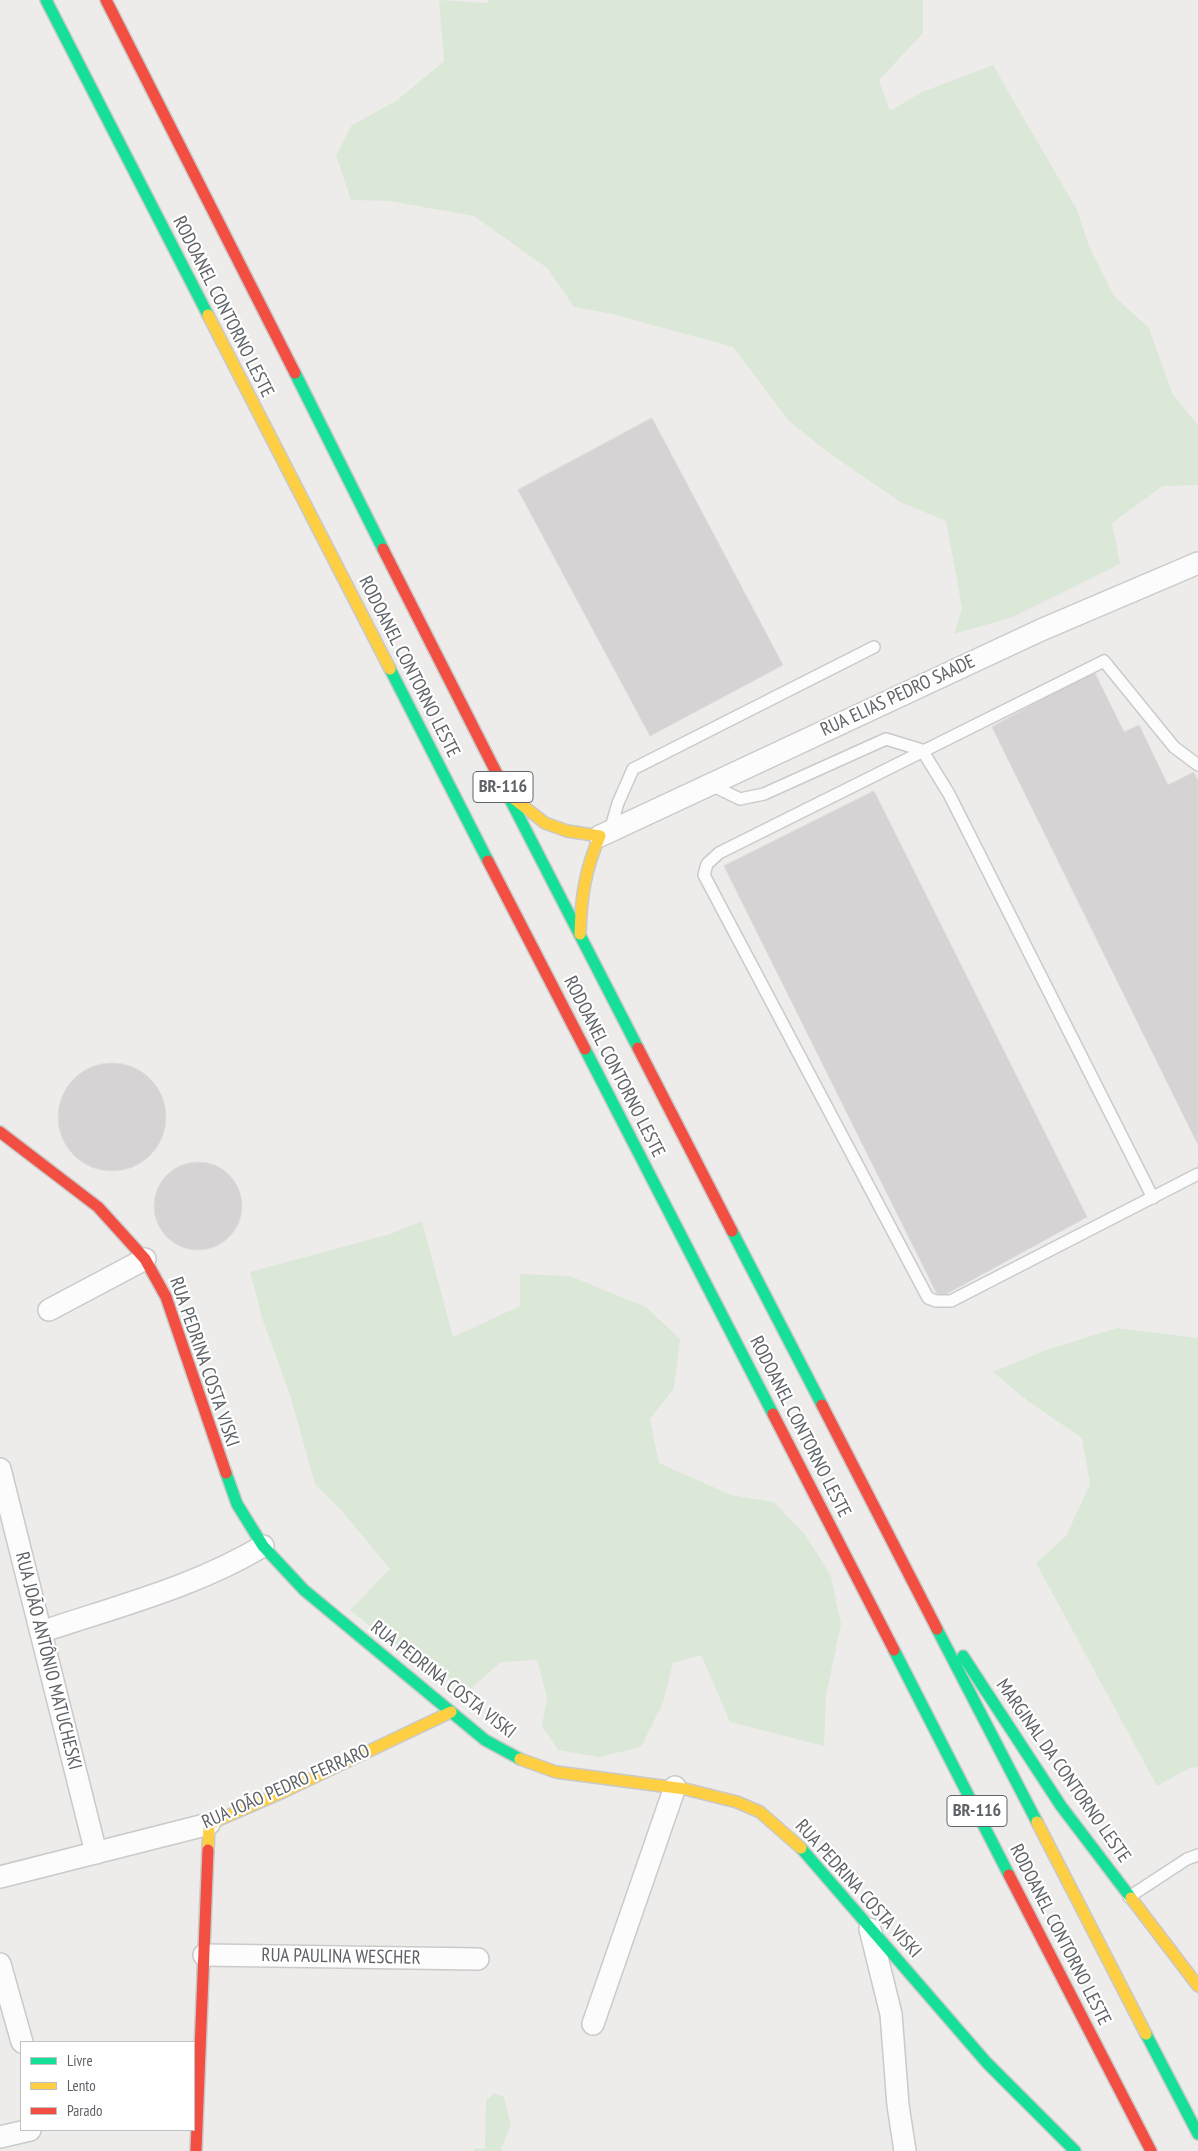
<!DOCTYPE html>
<html>
<head>
<meta charset="utf-8">
<style>
	body { margin:0 }
	#map { position:relative; width:1198px; height:2151px; overflow:hidden; background:#eeecea; font-family:"PT Sans Narrow",sans-serif }
	canvas { display:block }
	.legend { position:absolute; left:20px; top:2041px; width:175px; height:90px; box-sizing:border-box; background:#fff; border:1px solid #bfc1c2; margin:0; padding:6px 9px; list-style:none; font-size:15px; color:#5f6367 }
	.legend li { display:flex; align-items:center; gap:10px; height:25px }
	.legend b { width:25px; border:1px solid #bfc1c2 }
</style>
</head>
<body>
<div id="map">
<canvas width="1198" height="2151"></canvas>
<ul class="legend">
<li><b style="height:6px;background:#16e098"></b>Livre</li>
<li><b style="height:6px;background:#ffcf43"></b>Lento</li>
<li><b style="height:6px;background:#f24e42"></b>Parado</li>
</ul>
</div>
<script>
const c = document.querySelector('canvas').getContext('2d');
c.lineJoin = 'round';
function fill(path, color) {
  c.fillStyle = color;
  c.fill(path, 'evenodd');
}
function strokePath(path, color, width, dash) {
  c.strokeStyle = color;
  c.lineWidth = width;
  c.lineCap = dash ? 'butt' : 'round';
  c.setLineDash(dash || []);
  c.stroke(path);
}
function drawText(font, color, halo, rows, align = 'center') {
  c.font = font + ' "PT Sans Narrow",sans-serif';
  c.lineWidth = 4.5;
  c.setLineDash([]);
  c.textBaseline = 'middle';
  c.strokeStyle = halo;
  c.fillStyle = color;
  for (const [text, x, y, turn = 0] of rows) {
    c.save();
    c.translate(x, y);
    c.rotate((+turn || 0) * Math.PI / 180);
    c.textAlign = isNaN(turn) ? turn : align;
    if (halo) c.strokeText(text, 0, 0);
    c.fillText(text, 0, 0);
    c.restore();
  }
}
fill(new Path2D(`
	M439,0L486,3L490,0H923V33L879,80L890,111L922,92L993,65L1077,210L1088,243L1114,296L1149,328L1173,395L1198,425V485L1163,486L1112,523L1120,564L1013,617L954,634L962,608L946,521L900,502L829,453L789,421L733,347L612,314L574,307L547,268L474,216L389,201L351,200L336,155L352,125L396,101L444,61Z
	M422,1221L453,1337L520,1306V1274L570,1276L646,1307L680,1339L674,1388L650,1419L659,1463L731,1495L774,1502L806,1536L831,1576L841,1624L826,1696L824,1746L730,1722L701,1655L673,1663L663,1703L641,1747L599,1757L558,1750L542,1726L547,1698L537,1660L501,1662L471,1688C427,1668 387,1641 350,1610L390,1569L342,1511L315,1484L290,1395L263,1321L250,1272L390,1234Z
	M1117,1328L1198,1338V1767L1190,1768L1157,1786L1036,1563L1066,1536L1090,1484L1082,1438L1029,1402L993,1372L1046,1350Z
	M495,2093L504,2097L511,2125L501,2149L503,2151H474L475,2148L485,2149L486,2100Z`), '#dbe8d7');
const building = new Path2D(`
	M652,418L783,665L650,736L518,490Z
	M1094,671L1124,732L1139,725L1168,785L1194,772L1198,781V1145L992,727Z
	M874,791L1087,1217L939,1298L724,866Z
	M58 1117a54 54 0 1 1 108 0a54 54 0 1 1-108 0Z
	M154 1206a44 44 0 1 1 88 0a44 44 0 1 1-88 0Z`);
fill(building, '#d5d3d3');
strokePath(building, '#dedcd9', 1);
const lane = new Path2D(`
	M1198,765L1174,747L1104,661L719,853L707,864L704,875L928,1298L936,1301H951L1198,1174
	M709,784L740,799L764,794L886,739L922,750L949,794L1153,1198
	M610,831L618,803L633,769L874,647
	M1129,1897L1187,1859L1198,1855`);
const street = new Path2D(`
	M600,836L1041,630L1198,563
	M49,1310L145,1259
	M0,1469L96,1853
	M41,1632C115,1607 195,1587 263,1546
	M0,1877L209,1824
	M870,1929L891,2014L898,2105L905,2151
	M204,1955L478,1959
	M0,1964L22,2042
	M593,2024L675,1787
	M0,2137L30,2130`);
const fast = new Path2D(`
	M46,0L208,315
	M295,373L383,549
	M390,669L488,861
	M497,774L638,1048
	M585,1049L773,1414
	M732,1231L822,1405
	M226,1473L237,1504L263,1546L304,1590L485,1740L520,1759
	M937,1629L1037,1822
	M894,1650L1009,1875
	M963,1656L1061,1806L1131,1898
	M801,1848L987,2063L1075,2151
	M1146,2034L1198,2134`);
const slow = new Path2D(`
	M208,315L390,669
	M513,798L545,823L567,831L600,836C585,869 581,898 580,934
	M520,1759L556,1772L685,1789L737,1802L760,1812L801,1848
	M1037,1822L1146,2034
	M208,1850L209,1824L283,1792L451,1712
	M1131,1898L1198,1986`);
const jam = new Path2D(`
	M106,0L295,373
	M383,549L497,774
	M488,861L585,1049
	M638,1048L732,1231
	M0,1132L98,1207L145,1259L166,1297L226,1473
	M822,1405L937,1629
	M773,1414L894,1650
	M1009,1875L1151,2151
	M196,2151L208,1850`);
strokePath(lane, '#cbcaca', 14);
strokePath(street, '#cbcaca', 24);
strokePath(fast, '#c8c9c9', 14);
strokePath(slow, '#c8c9c9', 14);
strokePath(jam, '#c8c9c9', 14);
strokePath(lane, '#fcfcfc', 11);
strokePath(street, '#fcfcfc', 21);
strokePath(fast, '#16e098', 11);
strokePath(slow, '#ffcf43', 11);
strokePath(jam, '#f24e42', 11);
for (const [x, y, w] of [
	[503,787,60],
	[977,1811,60]
]) {
  const box = new Path2D();
  box.roundRect(x - w / 2, y - 15.5, w, 31, 4);
  c.fillStyle = '#fff';
  c.fill(box);
  strokePath(box, '#5f6367', 1);
}
drawText('bold 18px', '#5f6367', null, [
	["BR-116",503,787],
	["BR-116",977,1811]
]);
drawText('19px', '#5f6367', '#fff', [
	["RODOANEL CONTORNO LESTE",223,307,63],
	["RODOANEL CONTORNO LESTE",409,667,63],
	["RUA ELIAS PEDRO SAADE",898,696,-25],
	["RODOANEL CONTORNO LESTE",614,1067,63],
	["RUA PEDRINA COSTA VISKI",204,1362,71],
	["RODOANEL CONTORNO LESTE",800,1427,63],
	["RUA JOÃO ANTÔNIO MATUCHESKI",48,1661,76],
	["RUA PEDRINA COSTA VISKI",443,1680,38],
	["MARGINAL DA CONTORNO LESTE",1063,1771,55],
	["RUA JOÃO PEDRO FERRARO",286,1787,-24],
	["RUA PEDRINA COSTA VISKI",858,1889,48],
	["RODOANEL CONTORNO LESTE",1060,1935,63],
	["RUA PAULINA WESCHER",341,1957,1]
]);
</script>
</body>
</html>
